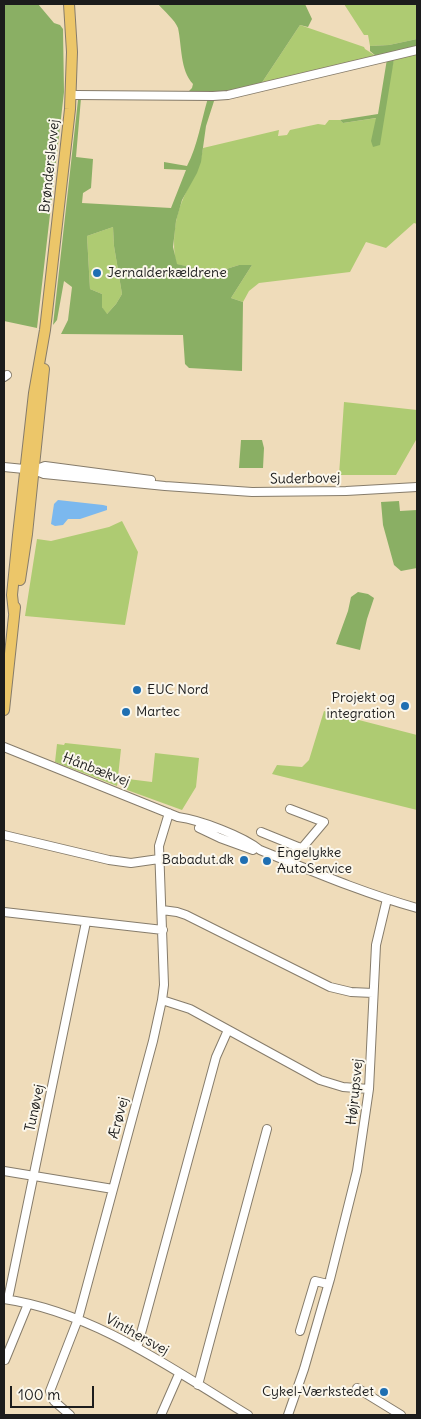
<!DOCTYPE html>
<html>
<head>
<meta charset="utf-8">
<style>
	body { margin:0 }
	#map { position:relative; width:421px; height:1419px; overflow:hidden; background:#efdcba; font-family:Delius,sans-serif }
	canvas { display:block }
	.frame { position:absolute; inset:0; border:5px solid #1c1c1c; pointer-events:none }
	.scale { position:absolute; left:10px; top:1386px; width:84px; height:22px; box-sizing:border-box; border:2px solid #1c1c1c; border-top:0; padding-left:6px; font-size:15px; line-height:18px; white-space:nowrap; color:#1c1c1c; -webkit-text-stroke:4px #fbf7ec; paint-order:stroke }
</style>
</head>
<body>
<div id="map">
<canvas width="421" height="1419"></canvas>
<div class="frame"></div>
<div class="scale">100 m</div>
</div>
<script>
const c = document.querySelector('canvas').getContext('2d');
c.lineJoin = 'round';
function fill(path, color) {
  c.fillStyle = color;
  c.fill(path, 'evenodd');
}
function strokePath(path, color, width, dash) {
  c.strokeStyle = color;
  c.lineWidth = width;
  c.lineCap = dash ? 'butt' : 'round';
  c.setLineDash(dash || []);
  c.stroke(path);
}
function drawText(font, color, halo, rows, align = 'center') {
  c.font = font + ' Delius,sans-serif';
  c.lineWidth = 4;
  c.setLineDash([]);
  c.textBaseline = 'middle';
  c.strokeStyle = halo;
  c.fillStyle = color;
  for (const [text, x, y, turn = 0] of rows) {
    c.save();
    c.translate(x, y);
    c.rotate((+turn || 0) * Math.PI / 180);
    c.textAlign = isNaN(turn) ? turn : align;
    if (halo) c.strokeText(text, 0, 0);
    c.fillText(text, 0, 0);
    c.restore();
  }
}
fill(new Path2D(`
	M344,4H417V39L389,45L370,46L368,35H364Z
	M300,25L364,47L365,49L376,56L261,84Z
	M417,53V224L414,223L386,248L366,242L350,272L259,283L249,291L243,302L231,298L252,265H239L220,271L195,268L176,264C172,243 174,219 183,199C191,180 200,169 203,148L279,130L278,136L287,135L290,130L318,124L325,125L329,120H340L343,123L377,118C375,128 373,136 373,147L394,59Z
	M113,227L114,246L122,294L116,304L106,315L102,307V294L90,289L87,236Z
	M344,402L417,410L416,440L396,475H339Z
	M122,521L138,552L125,625L25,616L37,539L51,541L109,527Z
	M324,711L417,735V810L272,774L277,765L302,767L309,760Z
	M65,743L121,749L117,786L55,762L57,744L64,745Z
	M155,753L199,758L196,787L182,810L127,790L128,779L152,782Z`), '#aecb72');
fill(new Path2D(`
	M4,4H38L54,23L60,25L63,29L64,92L37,328L4,321Z
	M158,4H305L312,19L308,27L300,25L261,84L228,92H188L192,88L193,84C180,70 182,46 178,28C175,20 164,11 158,4Z
	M417,39V47L376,56L370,51V46L389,45Z
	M387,59H394L380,145L373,147L371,141L376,118L343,123L340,120L378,114Z
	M81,98L76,157L93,159L91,188L83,193L82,203L171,208L186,170L164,169V162L187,166C198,145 201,121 208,98H215L206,126L201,162L197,173L182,200L176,221L173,247L177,264L195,268L220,271L239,265H252L231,298L243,302L242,371L189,368L185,364L183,335L61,334L68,320L72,287L64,281L57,320L53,325L78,100ZM113,227L114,246L122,294L116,304L107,314L102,307V294L90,289L87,236Z
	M241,440H262L264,448L263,468H239Z
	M399,501L400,511L417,510V568L401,571L394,565L383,525L381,502Z
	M358,592L368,594L374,598L367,619L360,650L336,644L348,611L351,597Z`), '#8aaf64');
fill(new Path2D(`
	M58,500L103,505L107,506V510L80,519H68L63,525L55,526L51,524L54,504Z`), '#7bb8ee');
const minor = new Path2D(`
	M76,95L213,96L228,95L417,50
	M4,377L7,375
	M4,467L34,470L44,474L165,486L252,492L346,491L417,487
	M34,470L45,466L151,480
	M4,747L178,817C200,820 243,836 260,850C312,871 363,893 417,908
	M290,809L324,822L302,848L298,847L291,862
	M199,828L220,838L253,850
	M261,832L298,847
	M4,835L109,860L131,863L159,859
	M162,910L177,912L186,915L330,987L351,992L373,993
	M4,912L163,930
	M162,1000L190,1009L320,1080L343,1087L369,1089
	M4,1171L113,1189
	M4,1299C94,1312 172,1369 248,1415
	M8,1299L86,922
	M300,1331L315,1281L328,1284
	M137,1348L216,1057L228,1030
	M5,1360L28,1304
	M198,1385L267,1129
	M357,1388L401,1415
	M70,1415L54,1401L50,1391L78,1319L153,1041L162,1000L164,985L159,846L169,813
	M161,1415L179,1374
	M288,1415L304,1369L330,1279L357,1171L369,1089L376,945L387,899`);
const major = new Path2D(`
	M20,580L27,534L44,369
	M14,613L12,595L18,535L34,393L45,330L70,109L72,52L69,4
	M4,710L15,607`);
strokePath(minor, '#867c6b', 10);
strokePath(major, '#867c6b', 12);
strokePath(minor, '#fff', 8);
strokePath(major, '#ecc669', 10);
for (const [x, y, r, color] of [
	[97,273,5,"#1f6fb2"],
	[137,690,5,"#1f6fb2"],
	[405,706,5,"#1f6fb2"],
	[126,712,5,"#1f6fb2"],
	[244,860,5,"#1f6fb2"],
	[267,861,5,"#1f6fb2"],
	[384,1392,5,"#1f6fb2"]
]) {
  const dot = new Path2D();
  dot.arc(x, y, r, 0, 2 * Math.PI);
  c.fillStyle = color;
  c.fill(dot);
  strokePath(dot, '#fbf7ec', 2);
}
drawText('14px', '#1c1c1c', '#fbf7ec', [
	["Brønderslevvej",50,166,-84],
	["Suderbovej",305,479,-1],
	["Hånbækvej",96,770,21],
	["Højrupsvej",355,1092,-84],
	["Tunøvej",35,1108,-78],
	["Ærøvej",119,1118,-75],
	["Vinthersvej",137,1335,29]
]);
drawText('14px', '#1c1c1c', '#fbf7ec', [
	["Jernalderkældrene",107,273],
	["EUC Nord",147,690],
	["Projekt og",395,698,"right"],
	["integration",395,714,"right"],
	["Martec",136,712],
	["Engelykke",277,853],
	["AutoService",277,869],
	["Babadut.dk",234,860,"right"],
	["Cykel-Værkstedet",374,1392,"right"]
], 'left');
</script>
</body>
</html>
